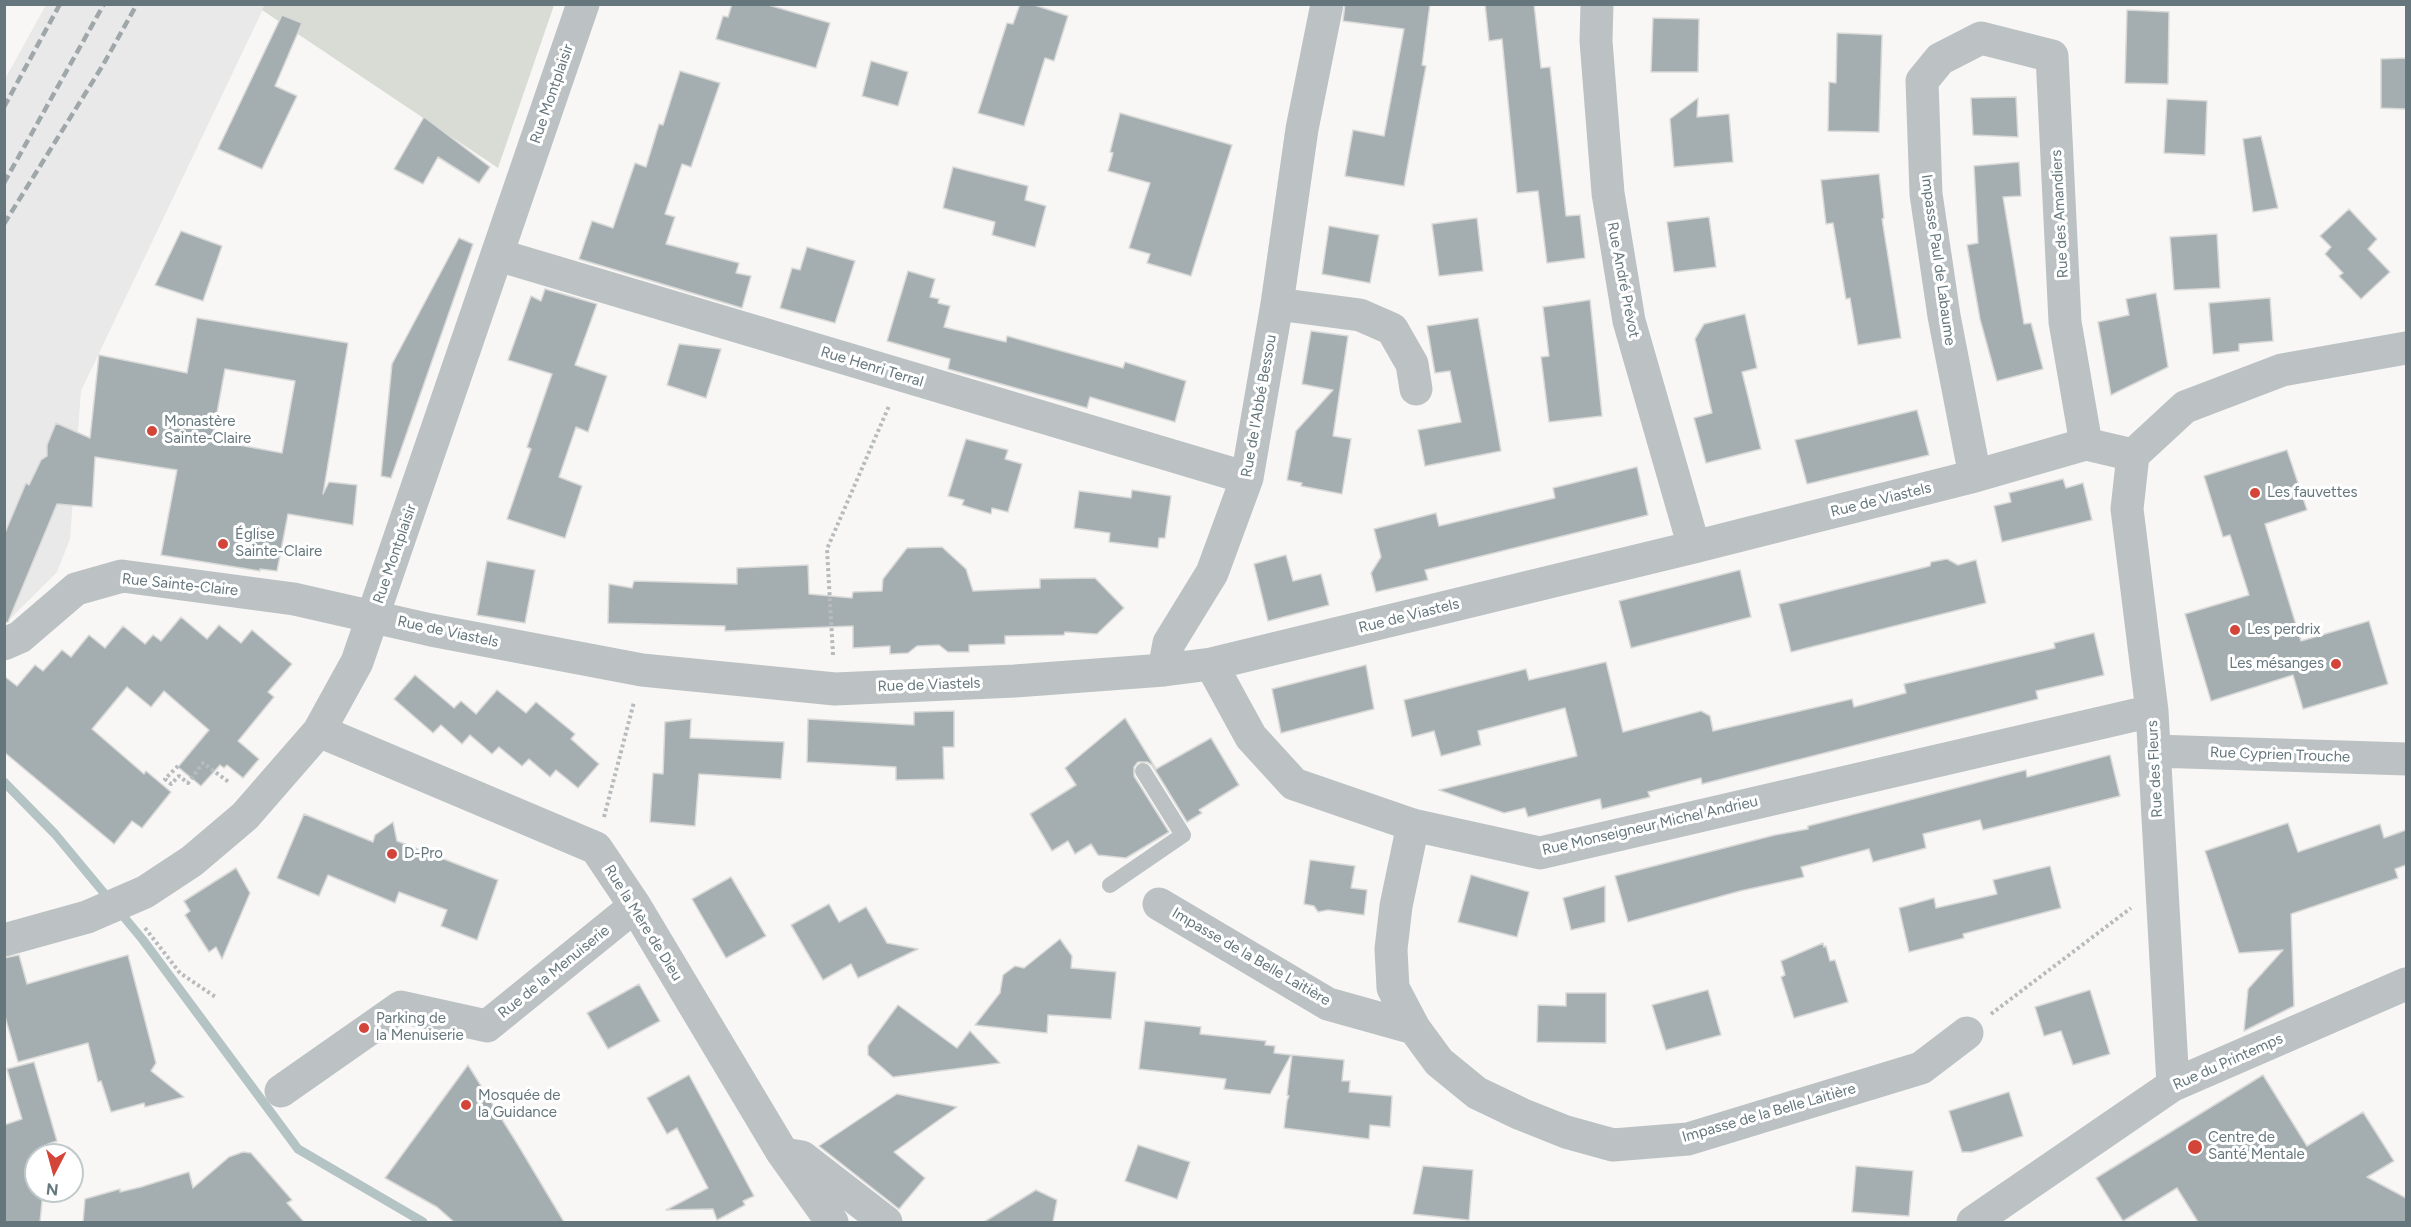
<!DOCTYPE html>
<html>
<head>
<meta charset="utf-8">
<style>
	body { margin:0 }
	#map { position:relative; width:2411px; height:1227px; overflow:hidden; background:#f8f7f5; font-family:Figtree,sans-serif }
	canvas { display:block }
	.frame { position:absolute; inset:0; border:6px solid #65777d; pointer-events:none }
	.north { position:absolute; left:24px; top:1143px; width:60px; height:60px; box-sizing:border-box; background:#fff; border:2px solid #c1c9cb; border-radius:50%; rotate:186deg; font-size:16px; font-weight:700; line-height:24px; text-align:center; color:#65777d }
	.north::after { content:''; display:block; margin:auto; width:21px; height:27px; background:#d44539; clip-path:polygon(50% 0,100% 100%,50% 72%,0 100%) }
</style>
</head>
<body>
<div id="map">
<canvas width="2411" height="1227"></canvas>
<div class="frame"></div>
<div class="north">N</div>
</div>
<script>
const c = document.querySelector('canvas').getContext('2d');
c.lineJoin = 'round';
function fill(path, color) {
  c.fillStyle = color;
  c.fill(path, 'evenodd');
}
function strokePath(path, color, width, dash) {
  c.strokeStyle = color;
  c.lineWidth = width;
  c.lineCap = dash ? 'butt' : 'round';
  c.setLineDash(dash || []);
  c.stroke(path);
}
function drawText(font, color, halo, rows, align = 'center') {
  c.font = font + ' Figtree,sans-serif';
  c.lineWidth = 6;
  c.setLineDash([]);
  c.textBaseline = 'middle';
  c.strokeStyle = halo;
  c.fillStyle = color;
  for (const [text, x, y, turn = 0] of rows) {
    c.save();
    c.translate(x, y);
    c.rotate((+turn || 0) * Math.PI / 180);
    c.textAlign = isNaN(turn) ? turn : align;
    if (halo) c.strokeText(text, 0, 0);
    c.fillText(text, 0, 0);
    c.restore();
  }
}
fill(new Path2D(`
	M46,5H265L81,391L70,539L57,572L5,624V79Z`), '#e8e9e8');
fill(new Path2D(`
	M265,4L554,5L498,168L262,10Z`), '#d8dcd5');
strokePath(new Path2D(`
	M4,782L55,834L143,940L298,1149L423,1222`), '#b4c3c4', 9);
const building = new Path2D(`
	M732,4H765L830,23L816,68L716,39L723,16L728,17Z
	M1020,4H1031L1068,16L1054,61L1045,58L1024,126L978,113L1007,23L1013,24Z
	M1345,4H1430L1422,65L1426,66L1404,186L1345,176L1353,130L1384,136L1404,29L1343,21Z
	M1485,4H1534L1541,68L1550,67L1566,216L1580,215L1585,258L1547,263L1538,191L1517,193L1502,39L1489,41Z
	M2127,10L2169,12L2168,84L2125,83Z
	M282,15L302,23L275,86L297,96L262,169L218,149Z
	M1653,18L1699,19L1698,72H1651Z
	M1837,33L1882,35L1879,132L1828,131L1829,82L1836,83Z
	M2406,58V109L2381,108V59Z
	M871,61L908,72L898,106L862,96Z
	M680,71L720,83L691,167L682,164L665,214L675,217L666,244L739,263L736,273L751,276L742,308L579,259L592,221L613,228L635,163L646,167L659,124L663,125Z
	M2016,97L2018,137L1973,135L1971,98Z
	M1698,98L1697,117L1729,114L1733,162L1674,167L1670,119Z
	M2167,99L2207,101L2205,155L2164,153Z
	M1120,113L1232,145L1191,276L1147,263L1150,254L1129,248L1150,183L1108,171L1113,153L1110,152Z
	M424,117L490,167L479,183L438,157L423,184L394,169Z
	M2261,136L2278,208L2253,212L2243,139Z
	M2019,162L2021,196L2003,197L2024,324L2031,323L2043,369L1997,381L1980,319L1967,245L1978,243L1974,166Z
	M953,167L1028,186L1025,200L1046,206L1035,247L992,235L995,222L943,208Z
	M1879,174L1884,218L1882,219L1901,338L1858,345L1850,298L1846,299L1833,223L1826,224L1821,180Z
	M2349,209L2377,239L2368,249L2390,272L2361,299L2339,276L2343,273L2325,254L2331,247L2320,236Z
	M1709,217L1716,267L1674,272L1667,222Z
	M1477,218L1483,271L1439,276L1432,224Z
	M1329,226L1379,235L1370,283L1322,274Z
	M181,231L222,246L203,301L155,285Z
	M2217,234L2220,288L2174,290L2170,237Z
	M459,238L473,244L391,478L381,476L392,364Z
	M807,247L855,261L835,323L780,308L792,268L800,270Z
	M908,271L935,279L930,297L939,299L938,303L950,306L944,327L1006,342L1007,336L1123,368L1125,362L1186,381L1175,422L1090,397L1087,408L948,369L950,359L887,341Z
	M545,289L597,304L575,365L607,376L588,432L576,427L559,477L582,486L565,538L507,519L531,449L527,447L552,374L508,360L531,296L541,301Z
	M2156,293L2168,367L2111,395L2098,322L2129,315L2126,299Z
	M2270,298L2273,341L2239,344V351L2213,354L2209,303Z
	M1590,300L1602,416L1549,422L1541,357L1549,356L1543,307Z
	M1745,314L1757,368L1742,372L1761,449L1706,463L1694,418L1712,413L1695,339L1704,324Z
	M197,318L348,343L323,494L329,482L357,485L353,525L288,514L277,571L260,569V571L161,555L177,470L95,457L92,507L57,504L8,622L4,623V535L26,483L29,485L41,460L47,456V445L56,423L90,438L99,355L187,373ZM225,369L295,381L282,453L212,440Z
	M1478,318L1501,451L1425,466L1418,430L1461,422L1450,371L1435,373L1427,326Z
	M1311,331L1348,336L1333,436L1351,439L1342,494L1301,486L1302,483L1287,480L1296,431L1333,390L1302,384Z
	M679,344L721,349L706,398L667,385Z
	M1917,410L1929,455L1807,484L1795,440Z
	M966,439L1008,450L1005,459L1022,464L1008,512L992,508L991,514L962,505L964,500L948,496Z
	M2287,450L2307,510L2265,524L2301,641L2369,621L2388,684L2303,709L2293,675L2211,701L2185,614L2249,595L2230,535L2223,537L2204,476Z
	M1637,467L1648,515L1425,570L1428,580L1376,592L1371,573L1381,557L1374,529L1436,513L1439,526L1555,498L1553,488Z
	M2063,479L2066,488L2083,483L2092,520L2002,542L1994,506L2011,502L2009,493Z
	M1132,490L1171,496L1165,538H1159L1158,548L1109,542L1110,533L1074,528L1079,491L1131,498Z
	M942,547L966,569L973,591L1040,588V579L1095,578L1124,608L1097,634L1065,632L1064,635L1005,636V644L969,645V652H948L939,645L917,646L908,653L890,654V646L853,648V626L725,631V626L608,623L609,584L632,588L634,581L737,584V568L808,565L809,594L852,598L853,592L882,591L883,579L907,548Z
	M1286,555L1293,581L1321,574L1329,605L1268,621L1254,564Z
	M1947,559L1958,565L1976,560L1986,603L1791,652L1779,604L1930,566L1931,562Z
	M487,561L535,570L525,623L477,615Z
	M1740,570L1751,617L1631,648L1619,601Z
	M181,617L207,639L219,625L241,643L252,630L292,664L268,692L274,697L238,741L259,759L243,778L227,765L224,768L220,765L201,786L178,767L209,730L164,691L151,707L127,687L92,729L144,774L146,771L171,792L142,828L132,821L114,844L4,752V676L17,686L35,665L43,671L62,650L71,657L89,635L105,648L123,626L145,644L153,635L161,641Z
	M2094,633L2104,675L2036,691L2038,699L1702,784L1701,778L1648,792L1650,797L1602,809L1600,799L1528,817L1525,808L1504,813L1439,790L1577,756L1565,708L1478,731L1481,745L1441,756L1434,731L1412,737L1404,700L1526,669L1529,680L1606,662L1623,732L1701,711L1710,716L1713,731L1852,699L1854,707L1906,693L1904,684L2055,648L2054,643Z
	M1366,665L1374,709L1281,733L1272,689Z
	M415,675L454,708L461,701L476,714L497,690L526,713L536,702L575,734L571,739L599,764L578,788L556,770L550,777L529,759L522,766L499,747L492,754L470,735L462,744L441,725L433,733L394,699Z
	M954,711V747H943L944,779L896,780V767L807,762L808,719L914,725V712Z
	M1125,718L1156,769L1211,738L1239,785L1199,810L1202,813L1187,822L1152,765L1147,762H1138L1134,767V776L1169,832L1126,858L1098,855L1091,844L1075,854L1068,841L1052,851L1030,814L1076,785L1065,768Z
	M691,719L690,738L784,742L781,779L699,774L695,826L650,822L653,773L663,774L665,722Z
	M2110,755L2120,796L1983,830L1980,820L1923,834L1926,848L1873,862L1869,849L1801,867L1804,877L1740,891L1628,922L1615,876L1775,835L1808,829V826L2026,770L2027,777Z
	M304,814L373,842L375,835L393,822L397,841L498,880L477,940L441,926L447,910L399,892L395,903L328,875L319,896L277,878Z
	M2288,823L2298,852L2380,824L2384,838L2406,830V865L2395,869L2398,878L2291,914L2294,1006L2244,1031L2248,989L2283,950L2239,953L2205,851Z
	M1310,860L1355,866L1351,888L1367,890L1364,915L1328,910L1318,912L1314,906L1304,904Z
	M2050,866L2061,908L1963,934L1964,938L1909,952L1899,908L1934,898L1936,908L1997,894L1993,880Z
	M236,868L250,893L222,959L216,947L209,952L185,915L190,911L184,901Z
	M1471,875L1529,892L1517,937L1458,922Z
	M731,877L766,936L726,958L692,899Z
	M1605,886V922L1571,930L1563,898Z
	M829,904L839,922L866,907L887,943L918,949L858,978L851,964L823,980L791,925Z
	M1060,939L1072,956L1071,968L1116,972L1111,1019L1048,1015L1047,1033L975,1025L1000,993L1003,975L1015,966L1024,968Z
	M1823,943L1824,947L1826,946L1830,961L1835,960L1848,1002L1794,1018L1781,977L1785,975L1781,961Z
	M19,955L27,984L128,955L156,1063L151,1071L184,1097L145,1107L144,1103L111,1112L101,1081L98,1082L88,1043L18,1062L4,1013V958Z
	M639,984L660,1021L608,1049L587,1013Z
	M1708,990L1721,1035L1666,1050L1652,1005Z
	M2090,990L2110,1054L2073,1065L2061,1031L2044,1036L2035,1007Z
	M1566,993H1606V1043L1537,1042L1538,1005L1566,1006Z
	M898,1005L957,1048L970,1031L1000,1063L893,1077L868,1055V1046Z
	M1145,1021L1201,1027L1200,1034L1266,1041L1265,1045L1275,1046L1274,1053L1291,1055L1270,1094L1224,1089L1226,1079L1139,1069Z
	M1292,1055L1344,1060L1342,1081H1350L1349,1092L1392,1096L1390,1127L1370,1125L1369,1139L1284,1128L1287,1101L1289,1096L1287,1095Z
	M34,1062L57,1141L48,1144L47,1155H36V1191H43L40,1222H4V1125L22,1119L7,1069Z
	M468,1065L518,1145L564,1222H454L437,1207L385,1178Z
	M689,1075L754,1196L743,1201L745,1205L717,1220L713,1209L666,1210L708,1188L677,1128L667,1134L647,1098Z
	M2263,1075L2307,1146L2363,1112L2394,1161L2367,1177L2406,1198V1222H2198L2177,1188L2123,1221L2096,1178Z
	M2009,1092L2023,1136L1972,1152H1962L1949,1111Z
	M897,1094L957,1107L894,1152L925,1178L899,1209L819,1146Z
	M1138,1145L1190,1162L1177,1199L1125,1181Z
	M243,1152L251,1153L292,1200L287,1203L304,1222H83L85,1199L120,1189V1192L141,1187L189,1172L193,1188L229,1157Z
	M1423,1166L1473,1170L1469,1220L1413,1214Z
	M1856,1166L1913,1171L1909,1216L1852,1212Z
	M1036,1190L1057,1200L1053,1222H984Z`);
fill(building, '#a4aeb1');
strokePath(building, '#d9d9d8', 1.5);
strokePath(new Path2D(`
	M833,655L827,549L889,406
	M178,766L165,779L171,784L179,776L188,783L203,763L230,783
	M604,817L634,702
	M145,928L180,973L217,998
	M1991,1014L2131,908`), '#b7bbbd', 4, [3, 3]);
strokePath(new Path2D(`
	M1110,885L1183,835L1143,771`), '#bcc2c4', 16);
strokePath(new Path2D(`
	M1597,4L1596,41L1608,193L1629,321L1694,547
	M498,255L1247,478
	M1277,304L1360,315L1392,329L1412,364L1416,389
	M2133,455L2127,509L2152,711L2173,1085
	M1975,476L1944,316L1926,194L1922,81L1940,59L1981,38L2052,56L2065,322L2086,444
	M4,644L20,637L76,589L122,576L294,599L431,630L642,670L835,689L1015,681L1164,670L1211,664L1694,547L1975,476L2086,444L2133,455L2185,407L2282,370L2406,348
	M1211,664L1251,737L1294,784L1413,825L1540,853L2152,711
	M1164,670L1169,643L1212,573L1247,478L1277,304L1302,129L1327,4
	M319,731L596,848L635,906L782,1152L832,1222
	M2154,751L2406,759
	M1413,825L1396,906L1391,949L1393,988L1414,1028L1439,1062L1477,1093L1521,1114L1566,1132L1613,1145L1688,1139L1921,1068L1967,1033
	M1159,904L1328,1004L1414,1028
	M4,940L87,917L145,892L192,861L245,816L319,731L357,662L583,4
	M281,1091L401,1007L487,1026L635,906
	M790,1155L802,1157L886,1222
	M1973,1222L2173,1085L2406,984`), '#bcc2c4', 33);
strokePath(new Path2D(`
	M4,107L60,4
	M4,183L104,4
	M4,224L103,65L137,4`), '#9fa7aa', 4.5, [9, 4.5]);
for (const [x, y, r, color] of [
	[152,431,6,"#d44539"],
	[2255,493,6,"#d44539"],
	[223,544,6,"#d44539"],
	[2235,630,6,"#d44539"],
	[2336,664,6,"#d44539"],
	[392,854,6,"#d44539"],
	[364,1028,6,"#d44539"],
	[466,1105,6,"#d44539"],
	[2195,1147,8,"#d44539"]
]) {
  const dot = new Path2D();
  dot.arc(x, y, r, 0, 2 * Math.PI);
  c.fillStyle = color;
  c.fill(dot);
  strokePath(dot, '#fff', 2);
}
drawText('15px', '#65777d', '#fff', [
	["Rue Montplaisir",552,94,-71],
	["Rue des Amandiers",2060,214,-93],
	["Impasse Paul de Labaume",1938,260,82],
	["Rue André Prévot",1623,280,79],
	["Rue Henri Terral",872,367,17],
	["Rue de l'Abbé Bessou",1259,406,-80],
	["Rue de Viastels",1881,500,-14],
	["Rue Montplaisir",395,554,-71],
	["Rue Sainte-Claire",180,585,6],
	["Rue de Viastels",1409,616,-14],
	["Rue de Viastels",448,632,12],
	["Rue de Viastels",929,685,-2],
	["Rue Cyprien Trouche",2280,755,2],
	["Rue des Fleurs",2155,769,-93],
	["Rue Monseigneur Michel Andrieu",1650,826,-13],
	["Rue la Mère de Dieu",643,923,58],
	["Impasse de la Belle Laitière",1251,957,30],
	["Rue de la Menuiserie",554,972,-39],
	["Rue du Printemps",2228,1062,-24],
	["Impasse de la Belle Laitière",1769,1113,-16]
]);
drawText('15px', '#65777d', '#fff', [
	["Monastère",164,422],
	["Sainte-Claire",164,439],
	["Les fauvettes",2267,493],
	["Église",235,535],
	["Sainte-Claire",235,552],
	["Les perdrix",2247,630],
	["Les mésanges",2324,664,"right"],
	["D-Pro",404,854],
	["Parking de",376,1019],
	["la Menuiserie",376,1036],
	["Mosquée de",478,1096],
	["la Guidance",478,1113],
	["Centre de",2208,1138],
	["Santé Mentale",2208,1155]
], 'left');
</script>
</body>
</html>
